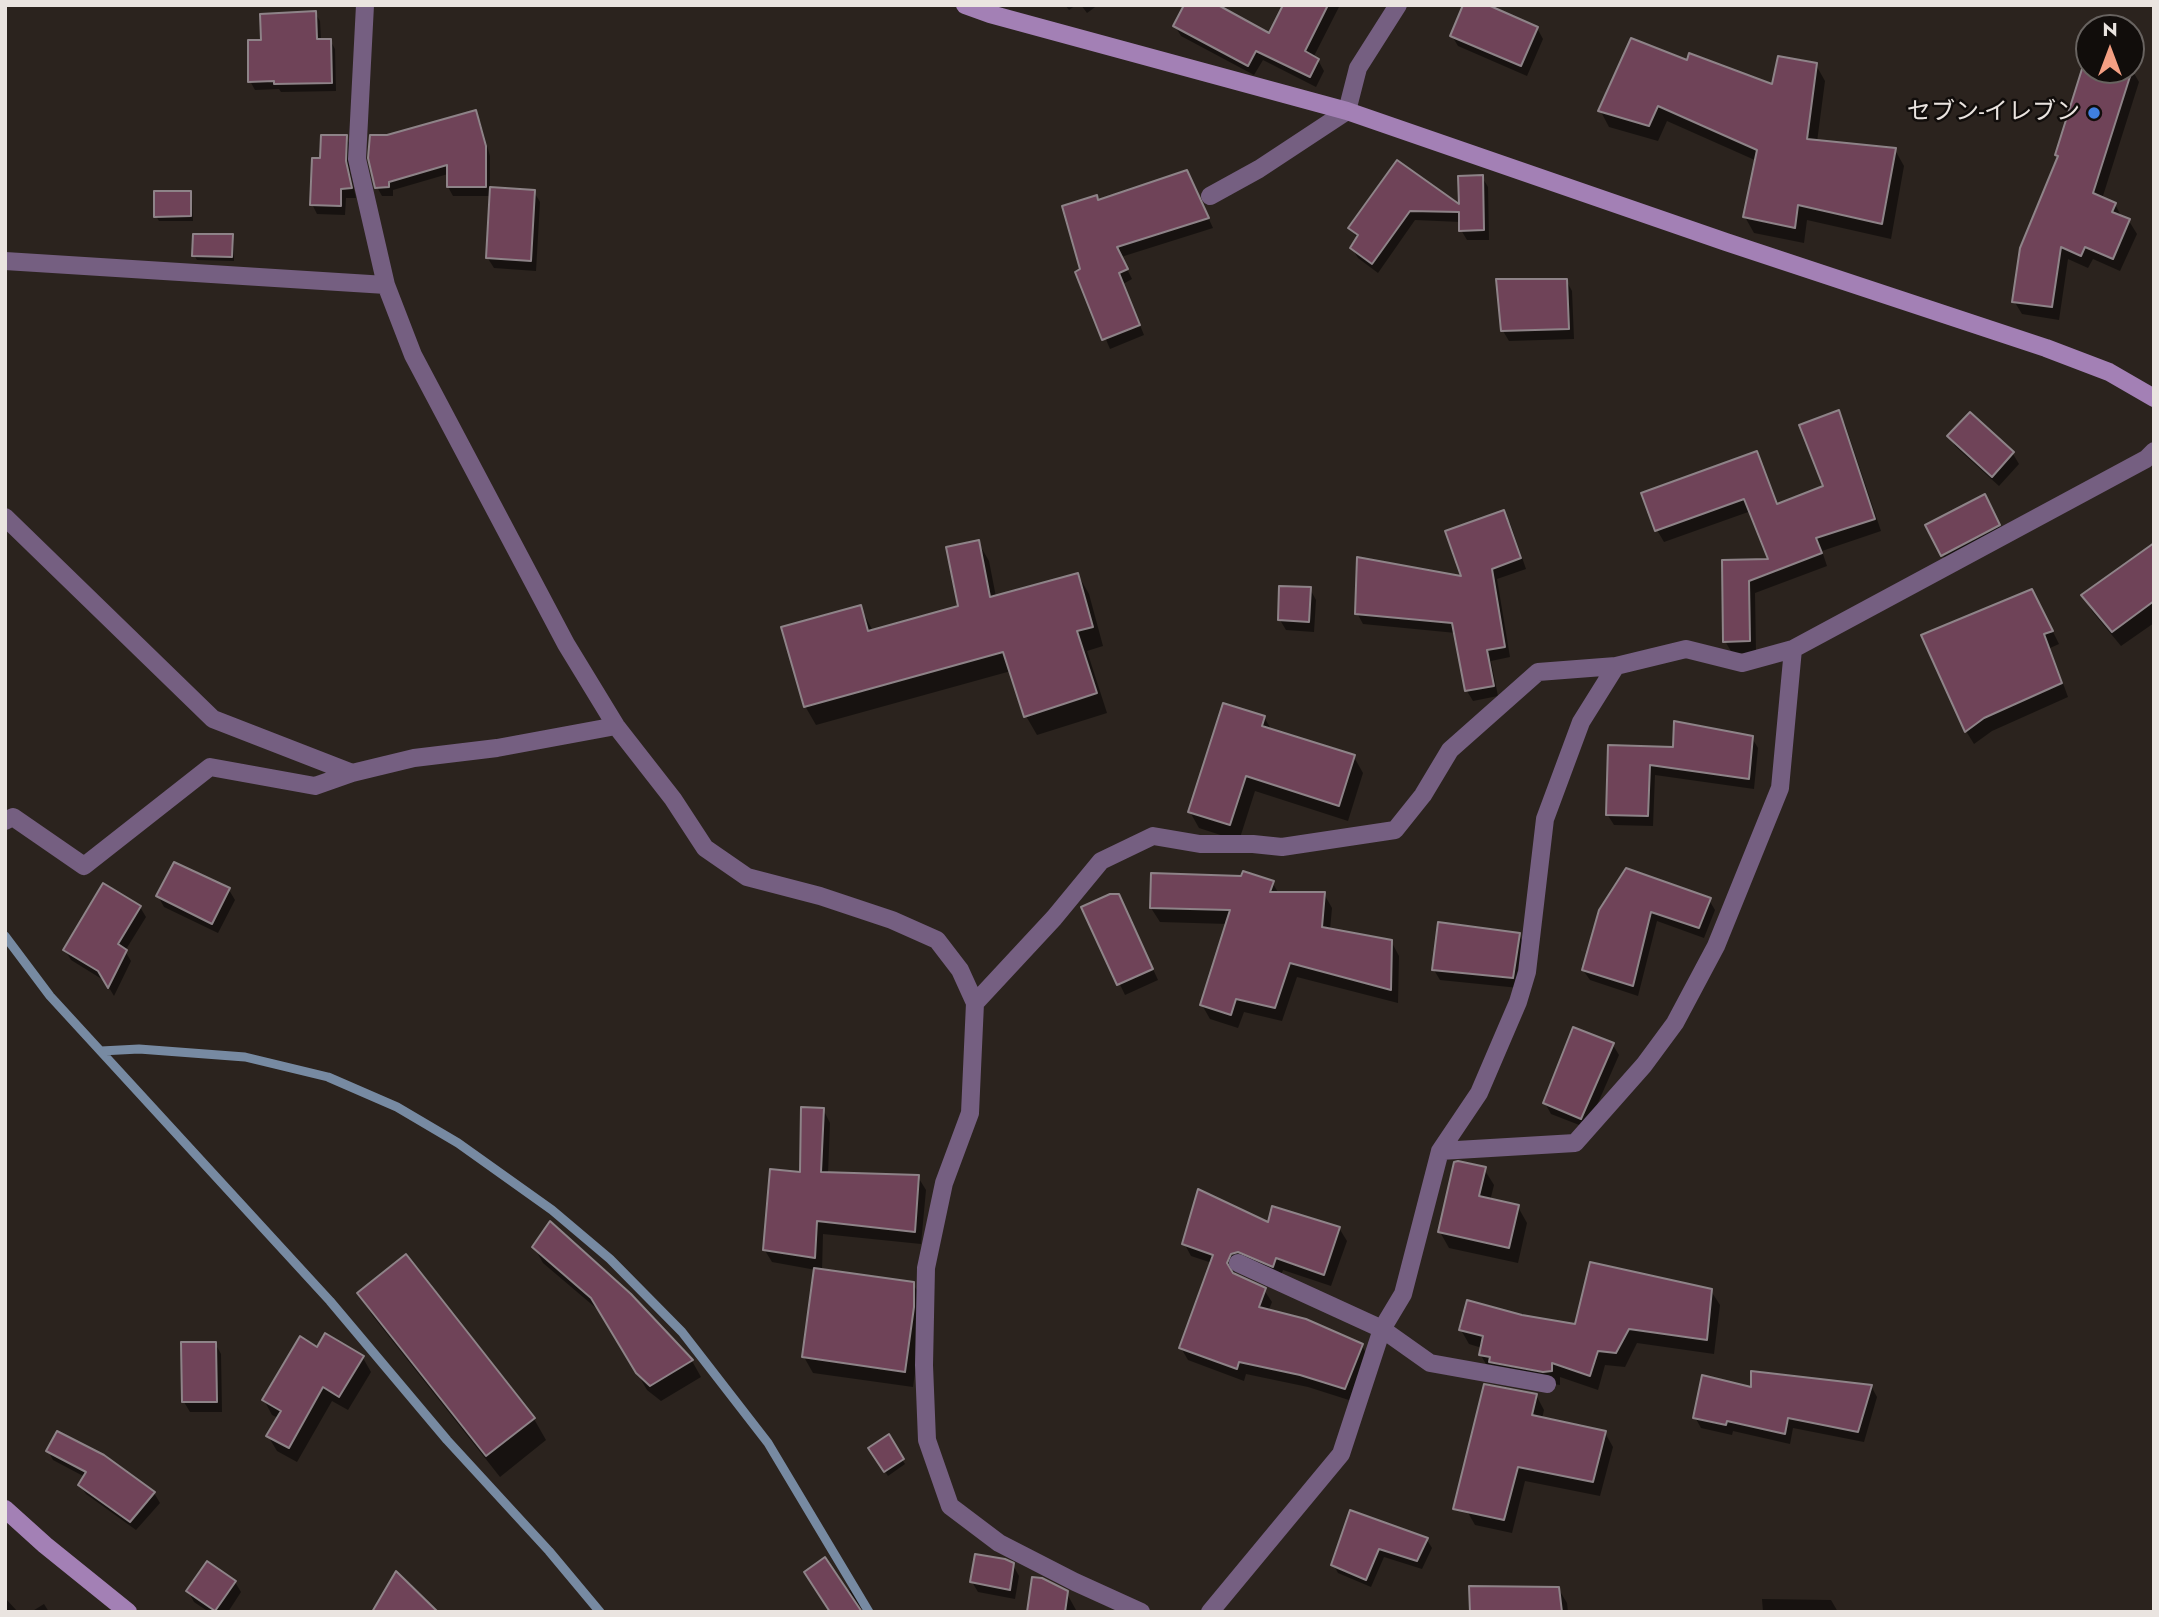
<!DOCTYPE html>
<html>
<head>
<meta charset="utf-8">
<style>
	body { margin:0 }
	#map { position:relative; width:2159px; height:1617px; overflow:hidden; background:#2b231e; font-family:Jost,sans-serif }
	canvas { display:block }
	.frame { position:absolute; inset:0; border:7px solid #eae4e0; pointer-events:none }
	.north { position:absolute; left:2075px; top:14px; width:70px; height:70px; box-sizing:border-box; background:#110d0b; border:2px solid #686360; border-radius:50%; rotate:0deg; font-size:19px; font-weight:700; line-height:28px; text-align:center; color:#eae4e0 }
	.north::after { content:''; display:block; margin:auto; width:24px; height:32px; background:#f39f83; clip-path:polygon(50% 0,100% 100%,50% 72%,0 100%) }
</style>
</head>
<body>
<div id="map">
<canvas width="2159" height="1617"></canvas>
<div class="frame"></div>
<div class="north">N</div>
</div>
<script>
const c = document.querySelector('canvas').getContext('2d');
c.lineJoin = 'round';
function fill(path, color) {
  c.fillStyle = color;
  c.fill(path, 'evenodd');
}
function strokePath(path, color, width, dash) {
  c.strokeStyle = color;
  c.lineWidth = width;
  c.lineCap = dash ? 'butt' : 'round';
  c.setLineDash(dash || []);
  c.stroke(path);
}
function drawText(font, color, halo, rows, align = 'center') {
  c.font = font + ' Jost,"Noto Sans JP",sans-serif';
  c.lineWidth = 5;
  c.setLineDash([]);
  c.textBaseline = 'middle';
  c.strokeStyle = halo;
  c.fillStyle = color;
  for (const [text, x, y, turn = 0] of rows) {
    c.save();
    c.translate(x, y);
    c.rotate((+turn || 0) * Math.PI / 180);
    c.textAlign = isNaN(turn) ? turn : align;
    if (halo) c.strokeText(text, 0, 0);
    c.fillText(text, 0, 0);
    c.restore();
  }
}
fill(new Path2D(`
	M1065,5H1076L1069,10Z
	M1081,5H1098L1087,13Z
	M1285,5H1340L1313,58L1318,60L1324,71L1316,87L1263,60L1254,75L1181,36L1175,26L1270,35Z
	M315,13L320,21L321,40H330L335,49L336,91L281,92L279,89L255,90L250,81L263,41Z
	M1537,28L1543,39L1527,76L1458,46L1452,36Z
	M2089,55V70L2131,68L2139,82L2102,199L2115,204L2122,218L2129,221L2137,234L2120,271L2093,259L2088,268L2068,259L2059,320L2022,314L2014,301Z
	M1687,62L1773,86L1816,65L1825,81L1817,142L1895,150L1904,166L1891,239L1807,220L1804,243L1754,233L1745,217L1757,161L1667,121L1658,141L1609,127L1600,110Z
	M475,112L480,121L490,156V189L534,192L540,202L536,271L494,268L487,257L491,196H453L448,187V174L393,190V196H382L377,187L387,137Z
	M346,137L351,147L350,172L356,198H346L345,215L317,214L312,204L321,160Z
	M1397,162L1460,207L1482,177L1488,187L1489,240H1467L1461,230V222L1415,220L1378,273L1358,258L1352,248L1358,239L1350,228Z
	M1192,182L1213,228L1121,257L1132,279L1123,284L1144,335L1110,349L1078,273L1082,270L1099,202Z
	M190,193L192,197L193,221H159L156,216Z
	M232,236L234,241V261L197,260L194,255Z
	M1566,280L1572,291L1574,339L1509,341L1503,331Z
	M1838,412L1845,424L1881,531L1822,551L1827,566L1755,593L1756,653H1732L1725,641L1723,562L1770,561L1751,511L1664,542L1657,530L1756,453L1763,465L1778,506L1826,487Z
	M1970,414L2013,454L2019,464L1999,486L1955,446L1949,436Z
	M1990,507L2005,536L1949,566L1927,526Z
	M1503,512L1510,523L1526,569L1497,579L1510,657L1491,661L1498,696L1473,701L1467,691L1456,633L1363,624L1357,613L1463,578Z
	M978,542L989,561L996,597L1078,575L1089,594L1103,646L1087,651L1107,713L1037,735L1026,716L1011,671L816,725L805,706L860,607L873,631L960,607Z
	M2154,545V623L2121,646L2092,611L2084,596Z
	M1310,589L1316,600L1314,632L1286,630L1280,620Z
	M2039,604L2059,644L2050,648L2068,697L1992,731L1974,744L1966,731Z
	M1264,717L1272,731L1354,757L1363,773L1348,821L1255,791L1239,841L1199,828L1190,812Z
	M1752,738L1758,748L1754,789L1655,775L1653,826L1614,825L1607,814L1609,747L1675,748Z
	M1272,882L1279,894H1324L1332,908L1330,930L1391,941L1399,956L1398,1003L1297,977L1282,1021L1244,1012L1238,1028L1210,1019L1202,1005L1228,924L1160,922L1151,908Z
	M229,890L235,900L218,933L164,907L158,896Z
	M1709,900L1715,910L1704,938L1657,921L1638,996L1590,980L1583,970L1600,911Z
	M140,907L146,917L125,951L131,961L114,996L105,981L71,960L65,950Z
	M1124,907L1158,980L1125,995L1083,908Z
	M1519,935L1525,945L1519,988L1440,980L1434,970Z
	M1613,1045L1619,1055L1587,1128L1551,1114L1545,1103Z
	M823,1109L830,1123L828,1174L918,1177L926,1190L921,1244L823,1234L822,1271L913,1284L923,1300L922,1325L913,1387L813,1373L804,1357L816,1270L772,1262L764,1249L801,1174Z
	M1484,1169L1494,1185L1490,1201L1518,1207L1527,1223L1518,1263L1449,1248L1440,1232Z
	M1269,1224L1339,1228L1347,1241L1331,1286L1283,1270L1280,1278L1239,1266L1233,1275L1264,1290L1272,1302L1268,1312L1362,1346L1369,1358L1352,1401L1308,1387L1246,1374L1244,1381L1188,1360L1181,1348L1212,1263L1191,1256L1184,1243Z
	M534,1247L630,1295L692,1361L701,1377L661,1401L647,1390L603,1314L543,1263Z
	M1711,1291L1720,1305L1714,1354L1637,1343L1625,1367L1605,1365L1598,1390L1560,1377V1385L1499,1376L1489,1369L1480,1354L1482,1348L1469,1344L1461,1330L1576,1326Z
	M359,1293L534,1419L546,1440L500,1477L372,1315Z
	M215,1343L221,1354L222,1412H190L184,1402Z
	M318,1349L363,1358L371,1372L348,1410L332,1401L297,1462L277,1451L268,1436L278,1418L272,1415L264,1400Z
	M1871,1386L1877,1397L1864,1442L1793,1428L1790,1444L1733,1431L1732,1435L1701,1428L1695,1417L1752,1389Z
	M1536,1395L1544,1410L1542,1419L1605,1433L1613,1447L1600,1496L1525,1481L1512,1533L1475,1525L1467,1511Z
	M888,1437L905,1464L888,1476L870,1448Z
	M48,1451L103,1457L154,1493L160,1503L136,1530L86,1494L80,1485L85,1477L53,1460Z
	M1352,1512L1427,1540L1432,1548L1422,1569L1384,1557L1371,1587L1338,1573L1333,1564Z
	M1013,1565L1019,1576L1015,1599L978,1592L972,1582Z
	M235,1582L241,1592L228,1612H209L194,1602L188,1591Z
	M1558,1588L1567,1603L1568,1612H1472Z
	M852,1589L863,1612H832L846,1592Z
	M1066,1592L1076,1610L1092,1612H1029Z
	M5,1598L18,1612H5Z
	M1762,1599L1831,1600L1838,1612H1763Z
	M44,1604L49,1612H31Z`), '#0007');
strokePath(new Path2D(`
	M5,936L50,996L330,1301L447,1440L549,1551L600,1612
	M101,1051L139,1049L245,1057L328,1077L397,1107L458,1143L552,1210L610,1259L682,1332L768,1443L869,1612`), '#778aa2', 9);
const building = new Path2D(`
	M1184,5H1218L1269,33L1283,5H1328L1305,51L1319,59L1310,77L1256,51L1248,66L1173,26Z
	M1463,5H1488L1538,27L1521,66L1450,36Z
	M316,11L317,39H331L332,83L274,84V81L248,82V40H261L260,14Z
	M1631,38L1687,60L1689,53L1772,84L1778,56L1817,63L1807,139L1896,148L1882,224L1798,205L1795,228L1743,217L1757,150L1658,106L1649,126L1598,111Z
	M2087,53L2089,70H2131V67H2133L2093,193L2116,203L2112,212L2130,219L2113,259L2085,247L2081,256L2061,247L2052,307L2012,302L2020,248L2058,156L2055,155Z
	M476,110L486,146V187H447V165L389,182V187L375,188L368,158L370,135H387Z
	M321,135H347L346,161L352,188L341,189V206L310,205L312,158H320Z
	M1397,160L1459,204L1458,176L1483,175L1484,230L1459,231V212L1410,211L1372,264L1350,248L1358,235L1348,228Z
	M1187,170L1209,218L1117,247L1128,269L1119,273L1140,325L1102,340L1075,272L1080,269L1062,206L1097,195L1098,200Z
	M490,187L535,190L531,261L486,258Z
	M154,191H191V216L154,217Z
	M193,234H233L232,257L192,256Z
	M1496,279H1567L1569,329L1501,331Z
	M1839,410L1875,519L1816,538L1822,553L1749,581L1750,641L1723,642L1722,560L1768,559L1744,499L1655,531L1641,493L1757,451L1777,504L1823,486L1799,425Z
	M1970,412L2014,452L1992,477L1947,436Z
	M1985,494L2000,525L1941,556L1925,525Z
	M1504,510L1521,558L1492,569L1505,647L1487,650L1494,686L1465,691L1452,623L1355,614L1357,557L1461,576L1445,531Z
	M979,540L990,597L1078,573L1093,627L1077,631L1097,693L1024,717L1003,652L804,707L781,627L861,605L868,631L958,606L946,547Z
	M2154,543V601L2112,632L2081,595Z
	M1279,586L1311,587L1309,622L1278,620Z
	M2032,589L2053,631L2044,634L2062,683L1984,718L1965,732L1921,635Z
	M1223,703L1265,716L1262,726L1355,755L1339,806L1246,776L1230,825L1188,812Z
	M1674,721L1753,736L1749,779L1650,765L1648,816L1606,815L1608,745L1673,747Z
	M174,862L230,888L212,924L156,896Z
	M1626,868L1711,898L1699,928L1651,912L1633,986L1582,970L1599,910Z
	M1243,871L1274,881L1270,892H1325L1322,927L1392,940L1391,990L1290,963L1275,1008L1236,999L1231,1015L1200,1005L1230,910L1150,908L1151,873L1241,876Z
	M103,883L141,906L118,944L127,950L108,988L98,971L63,950Z
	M1110,894H1119L1153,969L1117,985L1081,907Z
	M1438,922L1520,933L1513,978L1432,970Z
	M1573,1027L1614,1043L1581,1119L1543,1103Z
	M801,1107L824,1108L821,1172L919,1175L915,1232L817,1221L815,1258L763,1250L770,1169L800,1172Z
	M1458,1161L1486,1167L1479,1196L1519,1205L1509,1248L1438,1232L1454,1162Z
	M1198,1189L1268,1222L1272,1206L1340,1227L1324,1275L1276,1258L1273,1267L1238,1252L1231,1254L1227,1263L1233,1273L1266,1288L1259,1307L1306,1319L1363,1344L1345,1389L1300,1375L1239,1362L1237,1369L1179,1348L1213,1255L1182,1244Z
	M550,1221L631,1294L693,1360L650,1386L636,1373L591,1298L532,1247Z
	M406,1254L535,1418L486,1456L357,1293Z
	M1590,1262L1712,1289L1707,1340L1629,1329L1616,1353L1598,1351L1590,1376L1552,1363V1371L1543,1372L1489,1362L1490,1357L1479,1355L1483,1336L1459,1330L1467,1300L1522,1315L1575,1324Z
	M814,1268L914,1282V1307L905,1372L802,1357Z
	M325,1333L364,1356L339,1397L323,1387L289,1448L266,1436L281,1411L262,1400L300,1336L317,1347Z
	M181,1342H216L217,1402H182Z
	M1751,1371L1872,1385L1858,1432L1788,1418L1785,1434L1727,1421L1726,1425L1693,1418L1702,1375L1751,1387Z
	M1484,1384L1537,1394L1532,1415L1606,1431L1593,1482L1518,1467L1504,1520L1453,1509Z
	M57,1431L104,1455L155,1492L130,1522L78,1485L86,1472L46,1451Z
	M889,1434L904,1459L884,1472L868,1448Z
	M1350,1510L1428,1538L1417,1561L1379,1549L1366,1580L1331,1565Z
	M975,1554L1005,1559L1014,1563L1010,1590L970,1582Z
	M825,1557L862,1612H830L804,1572Z
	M207,1561L236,1581L215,1611L186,1591Z
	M396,1571L438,1612H372Z
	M1032,1577L1042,1578L1068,1591L1065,1612H1027Z
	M1469,1586L1559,1587L1562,1612H1470Z`);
fill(building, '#6f4358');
strokePath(building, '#8e8388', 2);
strokePath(new Path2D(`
	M365,5L357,159L386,285L413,355L566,644L616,726L673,799L705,848L747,877L820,896L892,920L937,940L960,970L975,1003L970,1113L944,1183L926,1268L924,1365L927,1440L950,1506L999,1543L1075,1582L1141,1612
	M1210,196L1259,169L1347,111L1358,68L1398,5
	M5,261L386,285
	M5,517L213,719L352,773
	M5,821L13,817L84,866L210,767L315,786L352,773L414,758L497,748L616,726
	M975,1003L1054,918L1101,861L1153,836L1200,844H1253L1282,847L1395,830L1423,795L1450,750L1538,672L1616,666L1686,649L1742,663L1793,649L2146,459L2154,451
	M1440,1151L1575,1143L1644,1065L1675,1023L1716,946L1780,788L1793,649
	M1238,1263L1382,1329L1430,1363L1547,1384
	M1210,1612L1341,1454L1382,1329L1403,1294L1440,1151L1479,1093L1518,1002L1527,972L1545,819L1581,722L1616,666`), '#755f81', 18);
strokePath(new Path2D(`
	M965,5L990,14L1347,111L1726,242L2046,348L2109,372L2154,398
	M5,1509L45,1545L128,1612`), '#a380b5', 18);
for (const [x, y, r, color] of [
	[2094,113,7,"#3f7fe0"]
]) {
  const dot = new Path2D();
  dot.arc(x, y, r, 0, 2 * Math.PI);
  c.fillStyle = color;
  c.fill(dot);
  strokePath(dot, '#110d0b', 2.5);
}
drawText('24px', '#eae4e0', '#110d0b', [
	["セブン-イレブン",2080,113]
], 'right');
</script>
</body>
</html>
